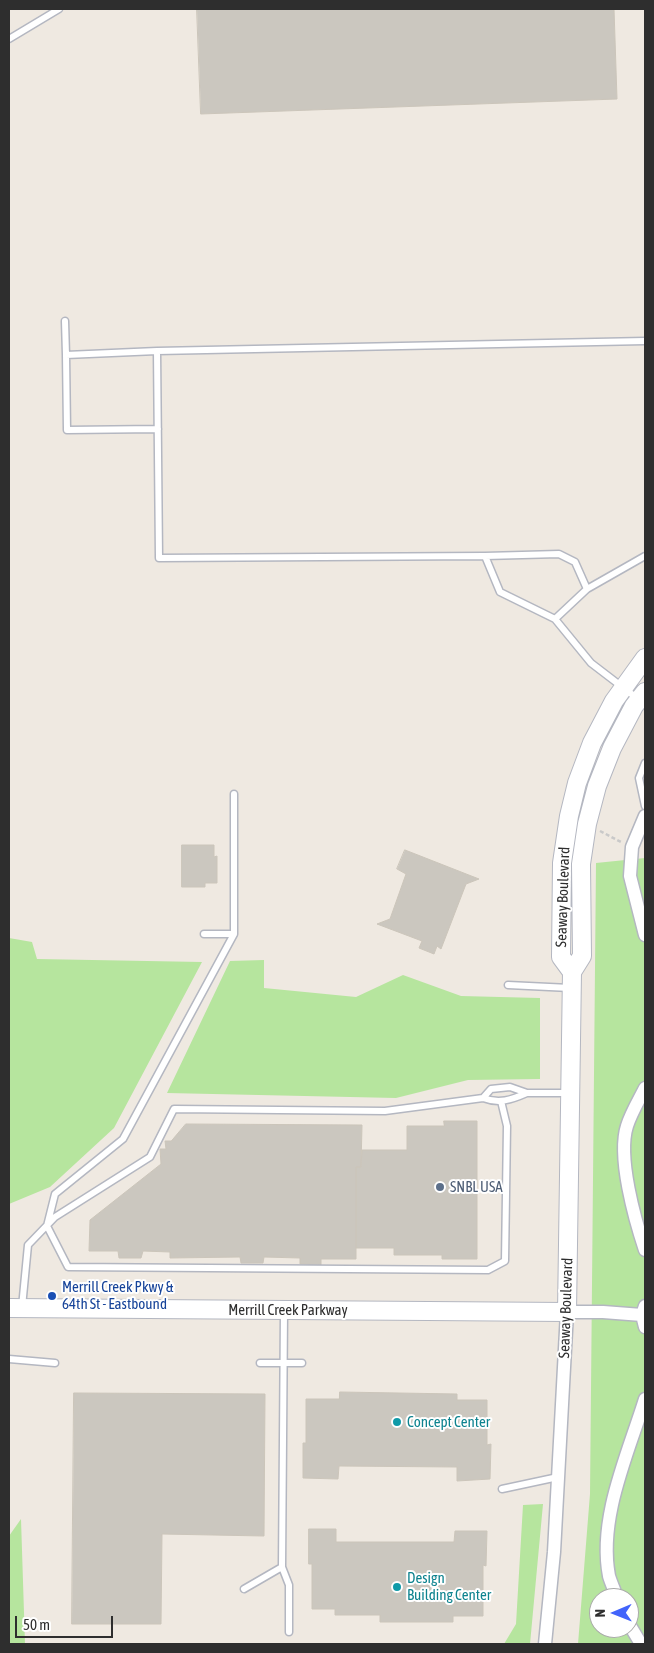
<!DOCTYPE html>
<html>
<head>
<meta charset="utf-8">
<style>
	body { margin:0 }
	#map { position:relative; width:654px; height:1653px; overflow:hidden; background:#efe9e1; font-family:"Asap Condensed",sans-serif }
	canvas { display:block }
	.frame { position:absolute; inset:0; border:10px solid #2e2e2e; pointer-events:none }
	.north { position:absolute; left:589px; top:1588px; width:50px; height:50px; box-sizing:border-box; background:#fff; border:1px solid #ababab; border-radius:50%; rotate:269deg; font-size:14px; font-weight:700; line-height:20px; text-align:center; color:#2e2e2e }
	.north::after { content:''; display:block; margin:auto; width:18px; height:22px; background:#4264fb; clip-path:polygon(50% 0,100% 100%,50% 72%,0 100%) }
	.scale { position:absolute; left:15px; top:1616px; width:98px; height:22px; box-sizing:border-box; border:2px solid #2e2e2e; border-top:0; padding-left:6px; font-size:15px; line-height:18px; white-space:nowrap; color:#2e2e2e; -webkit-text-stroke:4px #fff; paint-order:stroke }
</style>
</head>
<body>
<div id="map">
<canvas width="654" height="1653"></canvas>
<div class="frame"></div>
<div class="north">N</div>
<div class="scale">50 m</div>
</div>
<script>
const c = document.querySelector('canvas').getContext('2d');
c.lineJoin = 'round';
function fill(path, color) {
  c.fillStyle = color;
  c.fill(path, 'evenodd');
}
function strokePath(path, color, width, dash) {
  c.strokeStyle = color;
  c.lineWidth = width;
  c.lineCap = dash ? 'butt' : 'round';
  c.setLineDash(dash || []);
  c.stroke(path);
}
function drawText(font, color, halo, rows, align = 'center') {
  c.font = font + ' "Asap Condensed",sans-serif';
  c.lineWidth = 4;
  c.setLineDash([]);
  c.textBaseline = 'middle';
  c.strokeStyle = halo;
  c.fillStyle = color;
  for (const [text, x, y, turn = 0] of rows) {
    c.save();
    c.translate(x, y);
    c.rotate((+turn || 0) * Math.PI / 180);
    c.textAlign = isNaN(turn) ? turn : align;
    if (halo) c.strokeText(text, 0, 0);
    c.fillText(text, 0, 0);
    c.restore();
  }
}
fill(new Path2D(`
	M645,858V1644H578L590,1494L596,863ZM599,1598H629V1628H599Z
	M9,938L32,942L37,959L202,962L114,1128L50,1187L9,1204Z
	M264,960V988L356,997L403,975L461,996L540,998V1079L468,1080L396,1098L167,1093L230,961Z
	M543,1504L530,1644H504L516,1624L523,1505Z
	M21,1519L25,1644H9V1536Z`), '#b6e59e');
const building = new Path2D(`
	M197,9H614L617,99L201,114Z
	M182,845H214V857L217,856V883H205V887H182Z
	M405,850L479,879L466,884L441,949L437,946L434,954L419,948L422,941L377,924L390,919L406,874L397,869Z
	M444,1121H477V1259H442V1255H394V1248H356V1167H361L362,1150H407V1126H444Z
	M186,1124L362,1125L361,1167H356V1259H321V1265L300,1264V1258L264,1257L263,1263H241L240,1257L170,1258V1252L143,1251L141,1258H119L118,1251H89L90,1220L161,1164L160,1149H166L165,1141H171Z
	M340,1392L457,1394V1400H487V1445L491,1444L490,1479L457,1481V1467L339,1466L338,1479L303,1478V1443H306V1399H339Z
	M74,1393L265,1394L264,1536L162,1534L161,1624H72Z
	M309,1529H336V1542H454L455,1531H487L486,1566L483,1565V1616H453V1622H380V1615H335V1609H312V1564H309Z`);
fill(building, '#cbc7bf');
strokePath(building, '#cbc5ba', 1);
const lane = new Path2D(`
	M9,39L59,9
	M65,321L66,355L157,351L159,558L485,556L559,554L575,562L587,589L555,619L591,663L638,699
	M157,351L645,341
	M66,355L67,430L158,429
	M485,556L500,592L555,619
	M587,589L645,556
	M645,763L639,778L645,806
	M234,794V934L123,1139L55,1194L47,1226L68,1267L488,1270L505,1261L507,1126L501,1101
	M204,934H234
	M508,985L570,988
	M510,1087L527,1093C511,1100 499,1104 483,1098L491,1089Z
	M527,1093H569
	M22,1307L28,1245L55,1217L150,1157L174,1109L385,1111L483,1098
	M284,1311L282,1567L289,1585V1632
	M9,1359L55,1363
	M260,1363H302
	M502,1489L558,1477
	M244,1589L282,1567`);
const street = new Path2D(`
	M645,816L632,847L630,876L645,935
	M645,1088C639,1100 631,1113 627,1126C617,1157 635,1220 645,1250
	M645,1306L642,1315L645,1327
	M617,1598C615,1591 611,1583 609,1576C598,1518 628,1454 645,1399
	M629,1624L641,1644
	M545,1644L554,1552L567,1312H603L642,1315`);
const secondary = new Path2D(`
	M572,972L561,957L562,863L569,816L577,783L592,743L614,701L645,658
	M9,1308L567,1312L572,972L582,956L581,864L587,824L597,786L612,748L634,706L645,692`);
strokePath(lane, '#b4b7c1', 9);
strokePath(street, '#b4b7c1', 15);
strokePath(secondary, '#b4b7c1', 20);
strokePath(new Path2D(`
	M600,831L621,842`), '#c9c9c9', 2.5, [4, 2.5]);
strokePath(lane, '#fff', 6);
strokePath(street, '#fff', 12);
strokePath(secondary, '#fff', 18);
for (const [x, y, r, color] of [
	[440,1187,5,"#5c6f8a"],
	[52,1296,5,"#1a4fb4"],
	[397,1422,5,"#0f9aa8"],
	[397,1587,5,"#0f9aa8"]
]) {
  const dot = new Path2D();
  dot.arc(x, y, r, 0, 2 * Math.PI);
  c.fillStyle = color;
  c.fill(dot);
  strokePath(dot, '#fff', 2);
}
drawText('15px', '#2e2e2e', '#fff', [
	["Seaway Boulevard",563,897,-88],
	["Seaway Boulevard",566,1308,-88],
	["Merrill Creek Parkway",288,1310]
]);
drawText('15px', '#4e5e75', '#fff', [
	["SNBL USA",450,1187]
], 'left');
drawText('15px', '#164399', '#fff', [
	["Merrill Creek Pkwy &",62,1287],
	["64th St - Eastbound",62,1304]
], 'left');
drawText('15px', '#0d838f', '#fff', [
	["Concept Center",407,1422],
	["Design",407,1578],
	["Building Center",407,1595]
], 'left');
</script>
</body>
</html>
